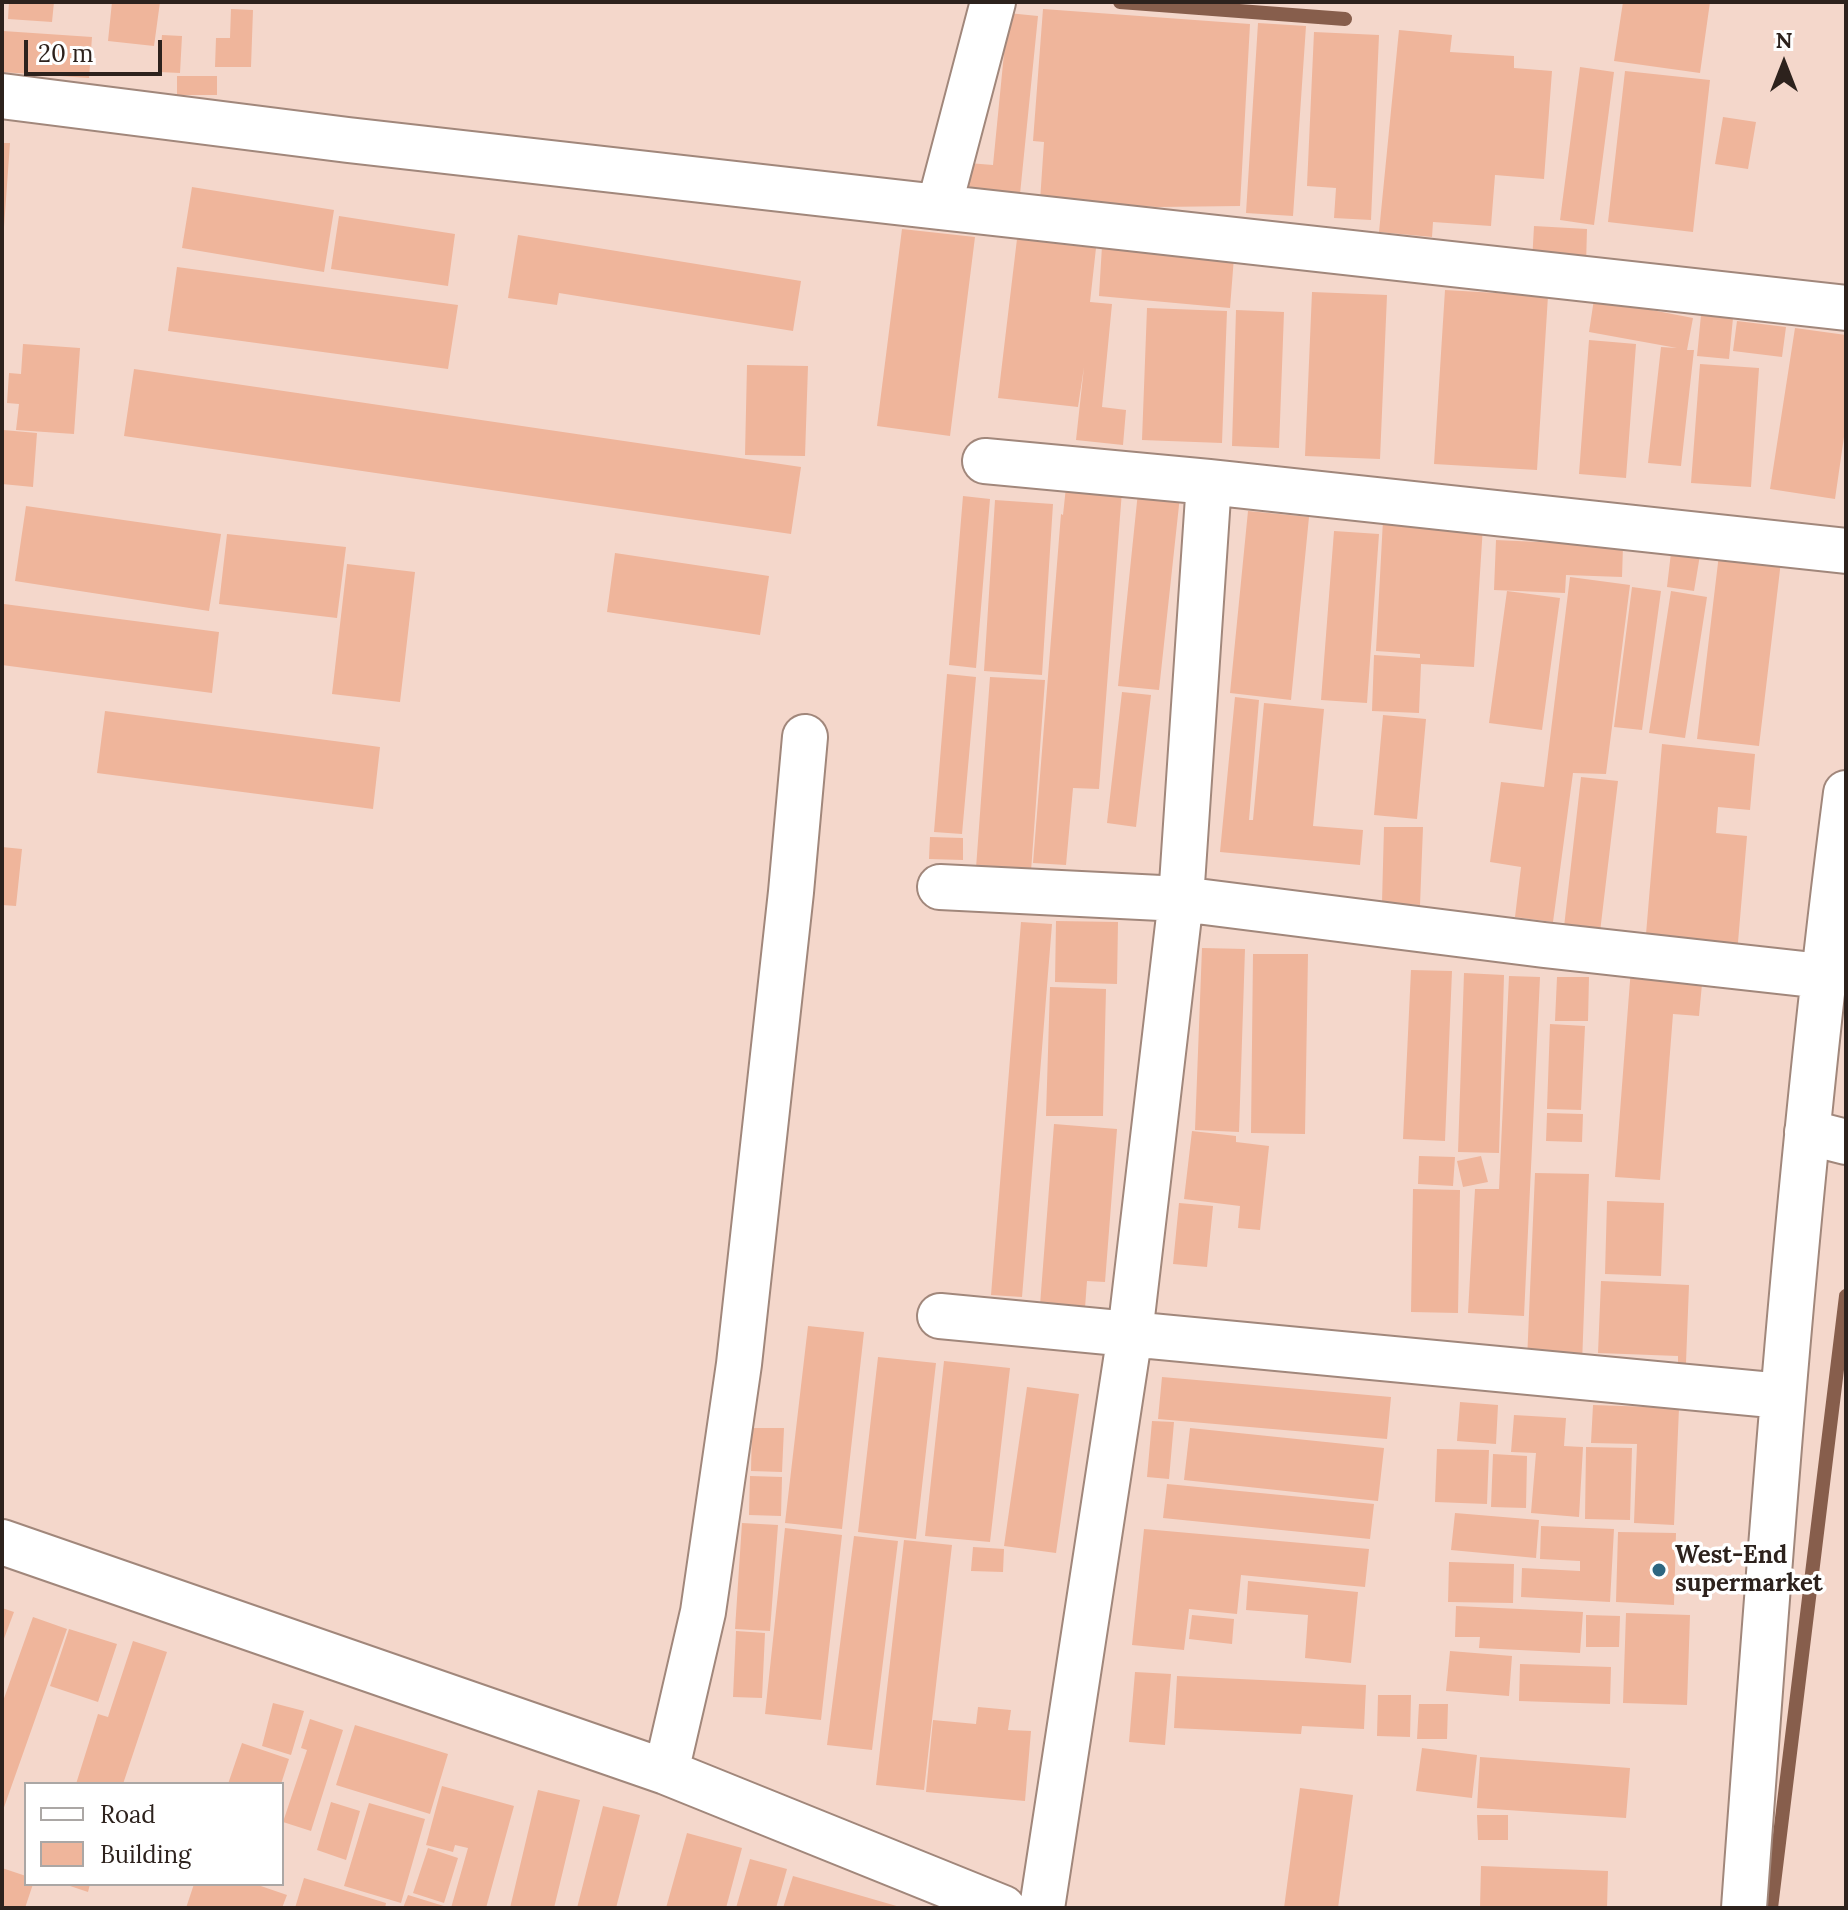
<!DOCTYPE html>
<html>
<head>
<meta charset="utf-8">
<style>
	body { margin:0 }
	#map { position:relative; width:1848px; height:1910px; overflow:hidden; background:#f4d7cb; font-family:Lora,serif }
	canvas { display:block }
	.frame { position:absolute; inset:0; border:4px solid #2d221d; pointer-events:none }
	.legend { position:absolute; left:24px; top:1782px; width:260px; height:104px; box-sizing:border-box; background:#fff; border:2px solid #aba7a5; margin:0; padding:10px 14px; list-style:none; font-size:24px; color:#2d221d }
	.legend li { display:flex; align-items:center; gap:16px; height:40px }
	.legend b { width:40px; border:2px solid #aba7a5 }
	.north { position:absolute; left:1744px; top:24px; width:80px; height:80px; -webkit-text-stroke:6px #fff; paint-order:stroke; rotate:0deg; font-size:22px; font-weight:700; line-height:32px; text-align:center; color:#2d221d }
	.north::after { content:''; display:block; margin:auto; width:28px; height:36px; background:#2d221d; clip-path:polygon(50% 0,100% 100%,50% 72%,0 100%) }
	.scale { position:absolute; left:24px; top:40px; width:138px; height:36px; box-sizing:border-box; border:4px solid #2d221d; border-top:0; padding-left:10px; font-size:24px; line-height:28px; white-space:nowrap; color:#2d221d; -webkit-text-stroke:6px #fff; paint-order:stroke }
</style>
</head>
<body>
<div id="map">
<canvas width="1848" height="1910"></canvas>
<div class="frame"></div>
<ul class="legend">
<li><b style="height:10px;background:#fff"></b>Road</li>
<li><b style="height:22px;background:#efb59b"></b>Building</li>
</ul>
<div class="north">N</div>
<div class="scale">20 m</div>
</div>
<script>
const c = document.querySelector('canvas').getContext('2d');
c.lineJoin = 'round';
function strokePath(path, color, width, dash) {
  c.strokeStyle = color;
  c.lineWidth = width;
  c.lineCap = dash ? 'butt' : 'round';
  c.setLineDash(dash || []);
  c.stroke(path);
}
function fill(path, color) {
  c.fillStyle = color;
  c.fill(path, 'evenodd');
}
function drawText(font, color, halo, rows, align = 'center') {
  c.font = font + ' Lora,serif';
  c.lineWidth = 7;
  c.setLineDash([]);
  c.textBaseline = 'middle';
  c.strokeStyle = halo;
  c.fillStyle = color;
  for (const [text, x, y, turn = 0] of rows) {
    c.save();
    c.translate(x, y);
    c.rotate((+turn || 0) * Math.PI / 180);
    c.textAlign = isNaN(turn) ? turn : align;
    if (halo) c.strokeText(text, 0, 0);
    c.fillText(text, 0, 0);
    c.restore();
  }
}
strokePath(new Path2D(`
	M1120,2L1345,19
	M1771,1908L1846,1296`), '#875e4c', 14);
fill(new Path2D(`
	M9,2H54L52,22L8,19Z
	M112,2H160L154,46L108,41Z
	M1623,2H1710L1700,73L1614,61Z
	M231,9L253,10L251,67H215L216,38H230Z
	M1043,9L1250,24L1240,206L1157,207L1040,201L1044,142L1033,141Z
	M1008,13L1038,16L1019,204L953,197L956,162L993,165Z
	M1258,23L1306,26L1293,216L1246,213Z
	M1399,30L1452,35L1450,52L1514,56V68L1552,71L1544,179L1495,175L1491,226L1433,222L1432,237L1379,232Z
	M3,31L92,37L89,78L2,72Z
	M1314,32L1379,35L1371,220L1334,218L1336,188L1307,186Z
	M162,35L182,36L180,73L159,72Z
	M1580,67L1614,72L1594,225L1560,220Z
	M1625,71L1710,80L1693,232L1608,222Z
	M177,76H217V95H177Z
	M1723,117L1756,122L1748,169L1715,164Z
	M2,143H10L4,227H2Z
	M192,187L334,210L324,272L182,248Z
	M339,216L455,234L448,286L331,269Z
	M1534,226L1587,229L1586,265L1532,262Z
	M902,229L975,237L950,436L877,426Z
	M518,235L801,281L793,331L559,293L557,305L508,298Z
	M1017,239L1096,248L1090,302L1112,304L1102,407L1126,410L1123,445L1076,440L1084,367L1078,407L998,398Z
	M1102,246L1234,257L1230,308L1099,296Z
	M177,267L458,305L448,369L168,331Z
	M1445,290L1548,296L1537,470L1434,464Z
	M1312,292L1387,295L1380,459L1305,456Z
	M1594,299L1693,318L1687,350H1694L1681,466L1648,463L1661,347L1677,348L1589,332Z
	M1147,308L1227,311L1222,443L1142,440Z
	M1236,310L1284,312L1279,448L1232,446Z
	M1701,315L1733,318L1729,359L1697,356Z
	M1737,321L1786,327L1782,357L1733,351Z
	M1795,328L1846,335V423L1835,499L1770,489Z
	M1589,340L1636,344L1626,478L1579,474Z
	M23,344L80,348L74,434L16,430L19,404L7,403L9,373L21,374Z
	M1700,364L1759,368L1751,487L1691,483Z
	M747,365L808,366L805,456L745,455Z
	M134,369L801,467L791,534L124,436Z
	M3,430L37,433L33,487L2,484Z
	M1066,487L1122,491L1099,789L1073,788L1066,865L1033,863L1061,514L1063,515Z
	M1138,492L1180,496L1159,690L1118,686Z
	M963,496L990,499L976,668L949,665Z
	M995,500L1053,504L1042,675L984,671Z
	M26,506L221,534L209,611L15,581Z
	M1248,511L1309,517L1291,700L1230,693Z
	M1383,520L1483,526L1474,667L1421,664L1419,713L1372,711L1374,655L1420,658V654L1376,651Z
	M1334,531L1379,534L1367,703L1321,700Z
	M227,534L346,547L337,618L219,604Z
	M1496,540L1623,546L1622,577L1566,575L1565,593L1494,590Z
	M1672,544L1701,549L1694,591L1667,587Z
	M1720,546L1782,553L1759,746L1697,739Z
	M615,553L769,576L760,635L607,612Z
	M347,564L415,572L400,702L332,694Z
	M1570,577L1630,585L1606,774L1573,773L1553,922L1515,917L1521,867L1490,862L1501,782L1544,787Z
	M1632,587L1661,591L1642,730L1614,727Z
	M1507,591L1560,598L1542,730L1489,723Z
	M1671,591L1707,597L1685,738L1649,733Z
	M4,604L219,632L212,693L2,665Z
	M947,674L976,677L962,834L934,832Z
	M990,677L1045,680L1031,871L976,868Z
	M1122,692L1151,695L1136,827L1107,823Z
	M1235,697L1259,700L1249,820H1253L1264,703L1324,709L1313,826L1363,830L1360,865L1220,852Z
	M105,711L380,747L373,809L97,773Z
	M1383,715L1426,719L1417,819L1374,815Z
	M1662,744L1755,754L1750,810L1718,807L1716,833L1747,836L1737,954L1645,946Z
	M1581,777L1618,781L1600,932L1564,927Z
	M1384,827H1423L1420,905L1382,903Z
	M930,837L963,838V860L929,859Z
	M2,847L22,849L16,906L2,905Z
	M1056,921L1118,922L1117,984L1055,982Z
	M1021,922L1052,924L1022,1297L991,1295Z
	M1202,948L1245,949L1239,1132L1195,1130Z
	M1253,954H1308L1305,1134L1251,1133Z
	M1631,968L1703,973L1699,1016L1673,1014L1660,1180L1615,1177Z
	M1411,970L1452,971L1445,1141L1403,1139Z
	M1464,973L1504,975L1499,1153L1458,1152Z
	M1509,976L1540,977L1524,1316L1468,1313L1475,1189H1499Z
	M1557,977H1589L1588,1021H1555Z
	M1050,987L1106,989L1103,1116H1046Z
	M1550,1024L1585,1026L1581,1110L1547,1109Z
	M1547,1113L1583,1114L1582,1142L1546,1141Z
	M1054,1124L1117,1129L1105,1282L1087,1281L1085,1308L1040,1305Z
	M1192,1131L1236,1136V1142L1269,1146L1260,1230L1238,1228L1240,1206L1184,1199Z
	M1419,1156L1455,1157L1453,1186L1418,1184Z
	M1481,1156L1488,1182L1463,1187L1457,1161Z
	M1535,1173L1589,1174L1582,1364L1527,1361Z
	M1413,1189L1460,1190L1458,1313L1411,1312Z
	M1607,1201L1664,1203L1661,1276L1605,1274Z
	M1179,1203L1213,1206L1207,1267L1173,1264Z
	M1601,1281L1689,1285L1686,1363H1678V1356L1598,1353Z
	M808,1326L864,1332L842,1529L785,1523Z
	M878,1357L936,1363L916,1539L858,1532Z
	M944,1361L1010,1368L990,1542L925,1536Z
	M1162,1377L1391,1397L1387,1439L1158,1419Z
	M1027,1387L1079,1394L1056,1553L1004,1546Z
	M1460,1402L1498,1405L1496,1444L1457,1441Z
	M1593,1405L1679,1408L1674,1525L1634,1523L1637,1444L1591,1443Z
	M1514,1415L1566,1418L1564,1446L1583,1447L1579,1517L1531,1513L1536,1453L1511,1452Z
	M1152,1421L1174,1422L1169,1479L1147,1477Z
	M752,1428H784L782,1472L751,1471Z
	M1190,1428L1384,1448L1378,1501L1184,1480Z
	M1586,1447L1632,1448L1630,1520L1585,1519Z
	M1437,1449L1489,1450L1487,1504L1435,1502Z
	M1493,1454L1527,1456L1526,1508L1491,1507Z
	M750,1476L782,1477L781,1516L749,1515Z
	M1167,1484L1374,1504L1370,1539L1163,1518Z
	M1455,1513L1539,1520L1536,1558L1451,1550Z
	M742,1523L778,1525L770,1631L735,1629Z
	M1541,1526L1614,1529L1610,1602L1521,1597L1522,1568L1580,1571V1561L1540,1559Z
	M785,1528L842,1535L821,1720L765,1714Z
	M1144,1529L1369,1549L1365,1587L1241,1575L1237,1614L1189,1609L1184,1650L1132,1645Z
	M1618,1532L1676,1533L1674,1605L1616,1602Z
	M854,1536L898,1541L872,1750L827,1745Z
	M904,1540L952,1545L924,1790L876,1785Z
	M973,1547L1004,1549L1003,1572L971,1571Z
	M1449,1562L1514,1564L1513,1603L1448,1602Z
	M1248,1581L1358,1592L1351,1663L1305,1658L1308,1615L1246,1610Z
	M1456,1606L1583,1612L1580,1653L1479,1648L1480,1637H1455Z
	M2,1608L14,1612L2,1644Z
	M1626,1613L1690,1615L1687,1705L1623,1703Z
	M1192,1615L1234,1619L1232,1644L1189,1639Z
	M1586,1615L1620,1616L1619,1647H1586Z
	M33,1617L67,1629L2,1813V1704Z
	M69,1629L117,1644L98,1702L50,1686Z
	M736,1631L765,1633L762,1698L733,1697Z
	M133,1641L167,1652L123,1784H76L98,1714L108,1717Z
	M1450,1651L1512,1656L1509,1696L1446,1691Z
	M1520,1664L1611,1667L1610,1704L1519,1701Z
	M1135,1672L1171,1674L1165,1745L1129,1742Z
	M1177,1676L1366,1685L1364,1729L1302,1726L1301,1734L1174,1728Z
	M1378,1695H1411L1410,1737L1377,1736Z
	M273,1703L304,1711L291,1755L262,1746Z
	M1419,1704H1448L1447,1739H1417Z
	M978,1707L1011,1710L1008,1730L1031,1731L1025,1801L926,1792L933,1720L976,1724Z
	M310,1719L343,1730L311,1831L283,1822L307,1750L301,1748Z
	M355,1725L448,1754L430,1814L336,1785Z
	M242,1743L289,1759L281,1784H228Z
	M1422,1748L1477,1755L1472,1798L1416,1791Z
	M1480,1757L1630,1768L1626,1818L1477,1808Z
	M442,1786L514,1806L486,1908H451L468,1848L455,1845L453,1852L426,1845Z
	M1300,1788L1353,1795L1338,1908H1284Z
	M538,1790L580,1800L554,1908H510Z
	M331,1802L360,1811L346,1860L317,1850Z
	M369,1803L425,1819L401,1903L344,1886Z
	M603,1806L640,1815L616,1908H577Z
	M1477,1815H1508V1840H1478Z
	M687,1833L742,1848L726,1908H666Z
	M428,1848L458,1858L444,1903L413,1893Z
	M750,1859L787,1869L776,1908H736Z
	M1481,1866L1608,1871L1607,1908H1480Z
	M2,1868L26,1876V1884H33L25,1908H2Z
	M793,1876L900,1907V1908H783Z
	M304,1878L386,1903L385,1908H295Z
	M64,1884H90L88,1892Z
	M194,1884H255L287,1895L282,1908H186Z
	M408,1895L447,1907L446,1908H403Z`), '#efb59b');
const minor = new Path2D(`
	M2,96L348,140L939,207L993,2
	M939,207L1846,308
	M985,461L1209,482L1846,551
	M940,887L1181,899L1544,945L1822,976
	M1807,1132L1846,1142
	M940,1316L1782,1396
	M2,1542L666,1772L1003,1908
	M666,1772L703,1612L739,1364L791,892L805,737
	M1042,1908L1130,1334L1181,899L1209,482
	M1744,1908C1771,1536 1798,1163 1846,793`);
strokePath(minor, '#a1877b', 48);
strokePath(minor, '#fff', 44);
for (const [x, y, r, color] of [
	[1659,1570,8,"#2e6680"]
]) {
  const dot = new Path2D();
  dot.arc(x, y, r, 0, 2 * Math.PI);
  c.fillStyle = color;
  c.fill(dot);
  strokePath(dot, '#fff', 3);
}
drawText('bold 24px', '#2d221d', '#fff', [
	["West-End",1675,1556],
	["supermarket",1675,1584]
], 'left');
</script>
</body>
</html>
